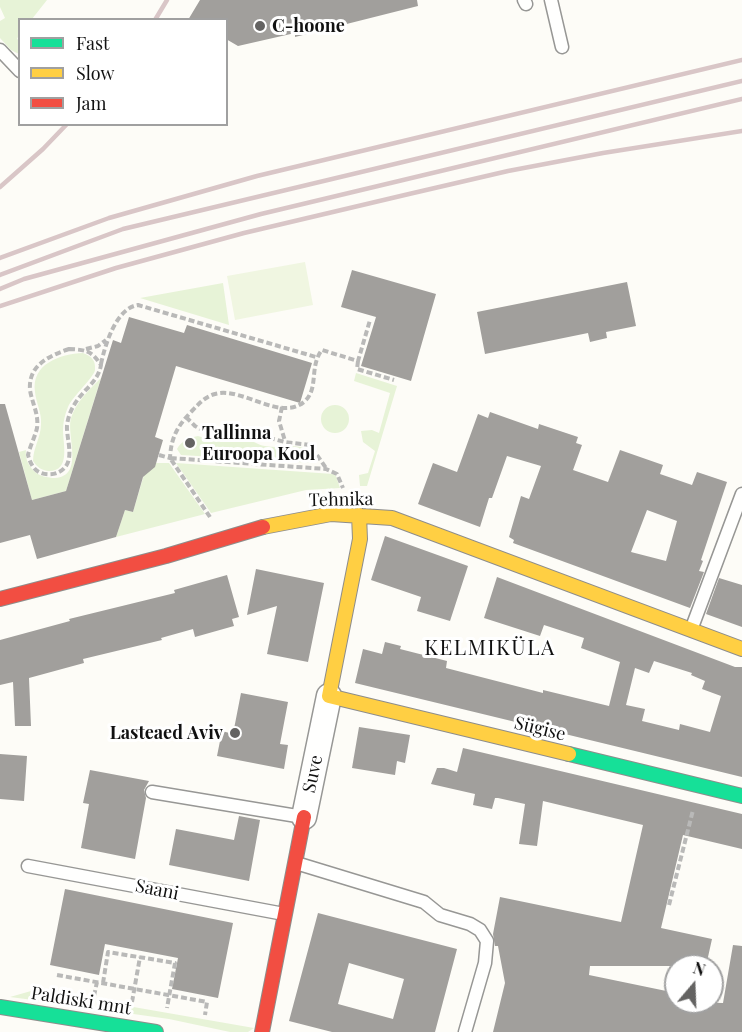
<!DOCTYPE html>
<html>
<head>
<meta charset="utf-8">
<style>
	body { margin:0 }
	#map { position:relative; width:742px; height:1032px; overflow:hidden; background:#fdfcf7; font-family:"Playfair Display",serif }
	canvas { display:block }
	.legend { position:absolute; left:18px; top:18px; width:210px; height:108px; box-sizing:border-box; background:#fff; border:2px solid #a0a0a0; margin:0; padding:8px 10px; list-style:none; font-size:18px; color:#111 }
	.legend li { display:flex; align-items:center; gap:12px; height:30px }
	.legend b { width:30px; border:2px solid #a0a0a0 }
	.north { position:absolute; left:664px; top:954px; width:60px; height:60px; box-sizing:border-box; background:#fff; border:2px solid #a0a0a0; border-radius:50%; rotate:19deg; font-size:16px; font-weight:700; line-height:24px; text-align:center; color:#111 }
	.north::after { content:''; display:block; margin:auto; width:21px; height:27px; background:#646362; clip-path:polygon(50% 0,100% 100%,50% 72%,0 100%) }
</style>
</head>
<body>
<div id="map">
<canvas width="742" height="1032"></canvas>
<ul class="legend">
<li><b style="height:8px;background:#16e098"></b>Fast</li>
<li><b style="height:8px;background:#ffcf43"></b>Slow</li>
<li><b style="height:8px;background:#f24e42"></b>Jam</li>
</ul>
<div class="north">N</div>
</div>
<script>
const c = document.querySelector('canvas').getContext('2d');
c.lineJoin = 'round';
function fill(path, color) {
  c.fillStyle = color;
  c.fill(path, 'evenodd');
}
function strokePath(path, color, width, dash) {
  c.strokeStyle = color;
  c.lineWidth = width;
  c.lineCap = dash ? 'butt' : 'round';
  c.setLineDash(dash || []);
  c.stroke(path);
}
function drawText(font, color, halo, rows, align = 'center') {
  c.font = font + ' "Playfair Display",serif';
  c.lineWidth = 6;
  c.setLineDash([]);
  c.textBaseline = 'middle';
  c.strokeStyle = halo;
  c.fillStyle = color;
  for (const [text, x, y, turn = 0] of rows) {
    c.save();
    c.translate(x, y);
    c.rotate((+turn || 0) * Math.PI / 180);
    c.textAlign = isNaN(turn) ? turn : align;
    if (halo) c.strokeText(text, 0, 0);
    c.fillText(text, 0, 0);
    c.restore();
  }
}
fill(new Path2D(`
	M0,0H47L32,19L20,20L19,35L17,39L19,40V54L11,50L0,38V21L5,18L0,7Z
	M223,283L229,325L140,298Z
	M83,353C91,356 96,360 95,370C94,377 73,396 68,407C65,414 63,422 63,430C63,444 71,472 48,471C41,470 37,467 33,461C33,448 41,437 41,424C42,413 36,403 35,392C31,364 60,354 83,353Z
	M356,373L397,386L367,486H360L359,475L368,473L375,451L363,442L361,431L372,430L379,433L390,393L354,381Z
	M101,378L66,491L32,500L19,452L26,450C25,458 28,465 34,471C39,476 48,478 55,478C85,476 66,435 71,418C76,402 89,390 101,378Z
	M321 419a14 14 0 1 1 28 0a14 14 0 1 1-28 0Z
	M198,436C207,439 215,441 225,440C231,440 237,437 243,438C251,439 257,445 265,446C285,450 302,439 317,458L313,463L181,455L177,449C181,441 189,438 198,436Z
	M156,463H169L205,514L116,537L125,510L133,512L146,468Z
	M176,463L333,474L336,476L340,488L306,490L211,513Z
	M38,989L89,999L87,1007L10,997Z
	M99,1001L254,1028L248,1032H230L169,1019L98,1009Z`), '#e7f3d7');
fill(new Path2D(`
	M305,262L313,305L235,320L227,276Z`), '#f0f6e1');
fill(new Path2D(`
	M200,0H417L418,6L295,37V33L238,46L226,39V20H188Z
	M352,270L436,294L411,381L361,366L376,317L341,307Z
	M627,282L636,326L606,332L607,338L590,342L588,333L485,354L477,312Z
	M129,317L184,333L187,325L312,363L300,403L176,366L155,437L163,440L155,467L143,477L133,512L125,510L116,537L37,559L30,535L0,543V404H5L32,500L66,491L113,340L121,343Z
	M490,412L538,429L539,424L578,437L576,443L582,445L573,470L608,482L620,450L663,465L660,474L692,485L697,472L727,482L701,560L703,561L699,571L704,572L690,608L513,543L514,540L509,537L521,496L529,499L541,466L507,456L492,498H489L480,527L418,504L433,463L457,472L478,414L488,418ZM647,510L677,521L666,561L631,552Z
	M385,536L468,566L450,621L417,611L421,597L371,580Z
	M256,569L324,583L308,662L267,654L277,606L247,615Z
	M227,575L239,617L232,619L234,626L195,637L193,629L161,638L162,640L83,659L84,663L29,678L31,726H15L13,682L0,685V640L70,621L69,619L175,593L174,590Z
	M497,577L735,667H742V777L355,683L363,649L382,654L385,642L401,646L400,649L447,661L446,668L543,693V690L609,706L620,662L581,648L584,638L544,625L540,636L484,618ZM654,661L692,673L691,675L705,681L702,689L721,696L710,732L680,724L679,730L642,721L645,709L626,705L635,668L649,673Z
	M719,578L742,585V627L706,614Z
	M241,693L288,702L280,744L288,745L284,769L217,756L222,731L233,734Z
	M359,727L410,735L405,763L397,761L395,775L352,768Z
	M463,748L742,814V849L683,835L661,928L712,939L706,966H590L589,975L676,993V1002L723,1003L733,945L742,946V1032H493L505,983L498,946H495L493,934L500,897L621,922L643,825L543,801L537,846L519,844L525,804L498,798H495L492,809L473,805L475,794L431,784L437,768H444L457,772Z
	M0,754L27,756L24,801L0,799Z
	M90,770L149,781L144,790L146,798L135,859L81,848L89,804L83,803Z
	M239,816L260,820L249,881L169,865L176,829L234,840Z
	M65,889L233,923L218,998L172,989L178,958L105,944L99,975L50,965Z
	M318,913L457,949L435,1032H332L289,1021ZM349,963L404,979L393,1019L338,1004Z`), '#a19f9c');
const lane = new Path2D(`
	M524,0L526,4
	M551,0L562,47
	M0,50L20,71
	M691,630L742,494
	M152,792L303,817
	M296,863L424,902L440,915L470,924L480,930L487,941L485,963L465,1032
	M28,866L284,914`);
const street = new Path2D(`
	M304,817L329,696`);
const fast = new Path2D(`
	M569,754L742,796
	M0,1007L156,1032`);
const slow = new Path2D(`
	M359,515L360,539L329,696L569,754
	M263,527L331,514L392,518L742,649`);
const jam = new Path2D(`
	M0,599L166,556L263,527
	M262,1032L304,817`);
strokePath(lane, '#979795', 15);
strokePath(street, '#979795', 27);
strokePath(fast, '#8e8d8b', 16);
strokePath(slow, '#8e8d8b', 16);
strokePath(jam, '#8e8d8b', 16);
strokePath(new Path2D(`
	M69,349C86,350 91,350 101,365C98,383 81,391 73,407C70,412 68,418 67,425C66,440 77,463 59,472C54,475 46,475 41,473C33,470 30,462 28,455C30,446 35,437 37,428C39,414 32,403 30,390C28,365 49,356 69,349Z
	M86,349L98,346L106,340
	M358,361L357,369L394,380
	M101,364C105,345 116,308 138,305L316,357
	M282,407L279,421L285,441
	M186,417L195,426L209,434L224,437L250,433L285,442L310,445L326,468
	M159,455L170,458C171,438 177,427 190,413C198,405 204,397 215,394C242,386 281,423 305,401C319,388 309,366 322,350L358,361L370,320
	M210,517L170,458L326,469L337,474L343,488
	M669,905L693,810
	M57,975L207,1002L205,1015
	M103,983L108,952L175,963L167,1008
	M94,996L97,982
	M132,1002L140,957`), '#b9b9b8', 4, [6, 3]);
strokePath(lane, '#fffffe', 12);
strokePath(street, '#fffffe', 24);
strokePath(fast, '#16e098', 14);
strokePath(slow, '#ffcf43', 14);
strokePath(jam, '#f24e42', 14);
strokePath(new Path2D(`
	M155,20L167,0
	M0,187L43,149L67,124
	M0,258L109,218L257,176L742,60
	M0,275L123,229L742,81
	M0,289L24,279L261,214L742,99
	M0,306L116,268L244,233L409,194L508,171L603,153L742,131`), '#d9c6c7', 4.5);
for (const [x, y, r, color] of [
	[260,26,6,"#646362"],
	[190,443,6,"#646362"],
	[235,733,6,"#646362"]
]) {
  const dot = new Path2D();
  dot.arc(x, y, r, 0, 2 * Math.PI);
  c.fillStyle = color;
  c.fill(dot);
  strokePath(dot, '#fff', 2);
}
drawText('bold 18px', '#111', '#fff', [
	["C-hoone",272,26],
	["Tallinna",202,433],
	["Euroopa Kool",202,454],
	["Lasteaed Aviv",223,733,"right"]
], 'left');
drawText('18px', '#111', '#fff', [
	["Tehnika",341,500,-1],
	["Sügise",540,729,14],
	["Suve",313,774,-78],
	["Saani",157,890,11],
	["Paldiski mnt",81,1001,9]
]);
c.letterSpacing = '1.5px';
drawText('21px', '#111', '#fff', [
	["KELMIKÜLA",490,648]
]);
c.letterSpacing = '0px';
</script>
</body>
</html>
